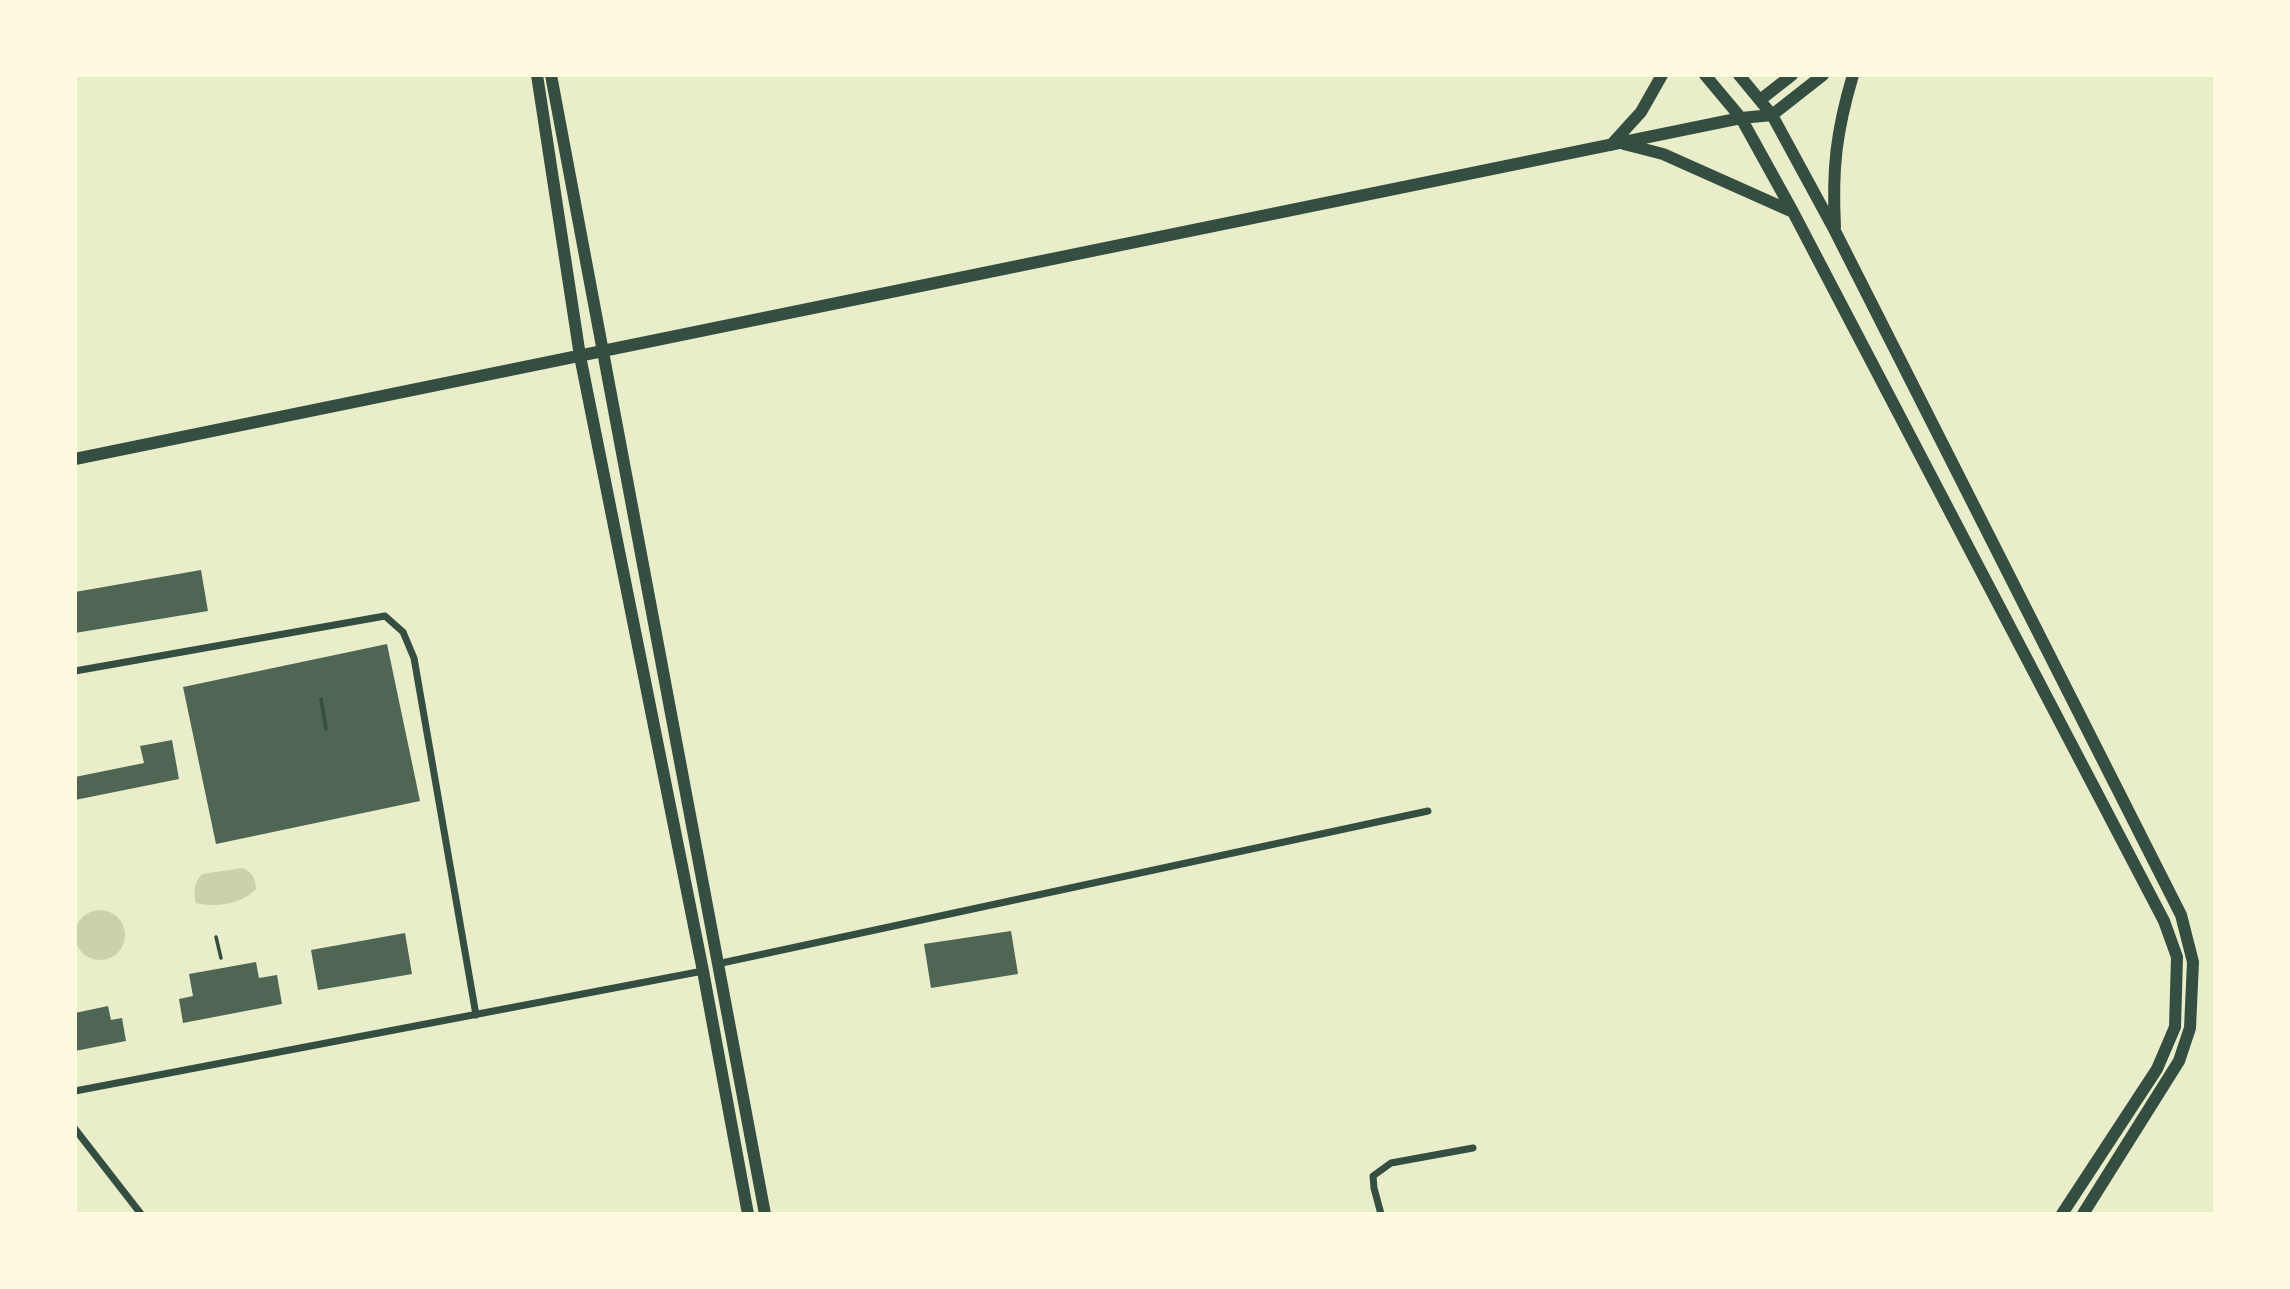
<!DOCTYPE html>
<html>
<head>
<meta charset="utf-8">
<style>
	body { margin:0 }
	#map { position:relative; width:2290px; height:1289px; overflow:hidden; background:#e9edc9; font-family:"Golos Text",sans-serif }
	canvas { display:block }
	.frame { position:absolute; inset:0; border:77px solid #fefae0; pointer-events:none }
</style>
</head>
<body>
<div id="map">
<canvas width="2290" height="1289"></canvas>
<div class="frame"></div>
</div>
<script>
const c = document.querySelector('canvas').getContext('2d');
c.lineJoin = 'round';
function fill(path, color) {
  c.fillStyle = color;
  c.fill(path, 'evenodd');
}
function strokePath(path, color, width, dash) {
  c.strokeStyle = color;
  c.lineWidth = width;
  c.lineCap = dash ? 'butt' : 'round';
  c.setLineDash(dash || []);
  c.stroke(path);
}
fill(new Path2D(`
	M243,868C253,873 255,878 256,889C242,904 216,908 196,903C193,890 194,884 202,874Z
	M75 935a25 25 0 1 1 50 0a25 25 0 1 1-50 0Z`), '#cad2ad');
fill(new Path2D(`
	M201,570L208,611L75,633V592Z
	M387,644L420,801L216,844L183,687Z
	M172,740L179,779L75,800V777L144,763L140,746Z
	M1011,931L1018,974L931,988L924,944Z
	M405,933L412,974L318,990L311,950Z
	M256,962L259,978L277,975L282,1004L183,1023L179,999L193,996L189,974Z
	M108,1006L111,1020L122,1018L126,1041L75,1051V1013Z`), '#4f6655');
strokePath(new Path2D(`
	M321,699L326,729
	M216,937L221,958`), '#344e41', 3.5);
strokePath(new Path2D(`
	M75,671L385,616L403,632L414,658L476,1015
	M717,964L1428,811
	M75,1091L703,971
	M75,1129L141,1214
	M1381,1214L1374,1188L1373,1176L1391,1163L1473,1148`), '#344e41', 7);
strokePath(new Path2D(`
	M537,75L580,356L703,971L748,1214
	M551,75L765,1214
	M1705,75L1741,118L1793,212L2164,921L2177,957L2175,1027L2157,1069L2062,1214
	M1739,75L1772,115L1835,231L2181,915L2193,962L2190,1028L2179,1061L2083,1214
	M1760,100L1792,75
	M1624,144L1663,154L1793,212
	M1611,145L1641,112L1662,75
	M1835,227C1832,169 1836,132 1853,75
	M75,459L1741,118L1772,115L1823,75`), '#344e41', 12);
</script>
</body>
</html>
